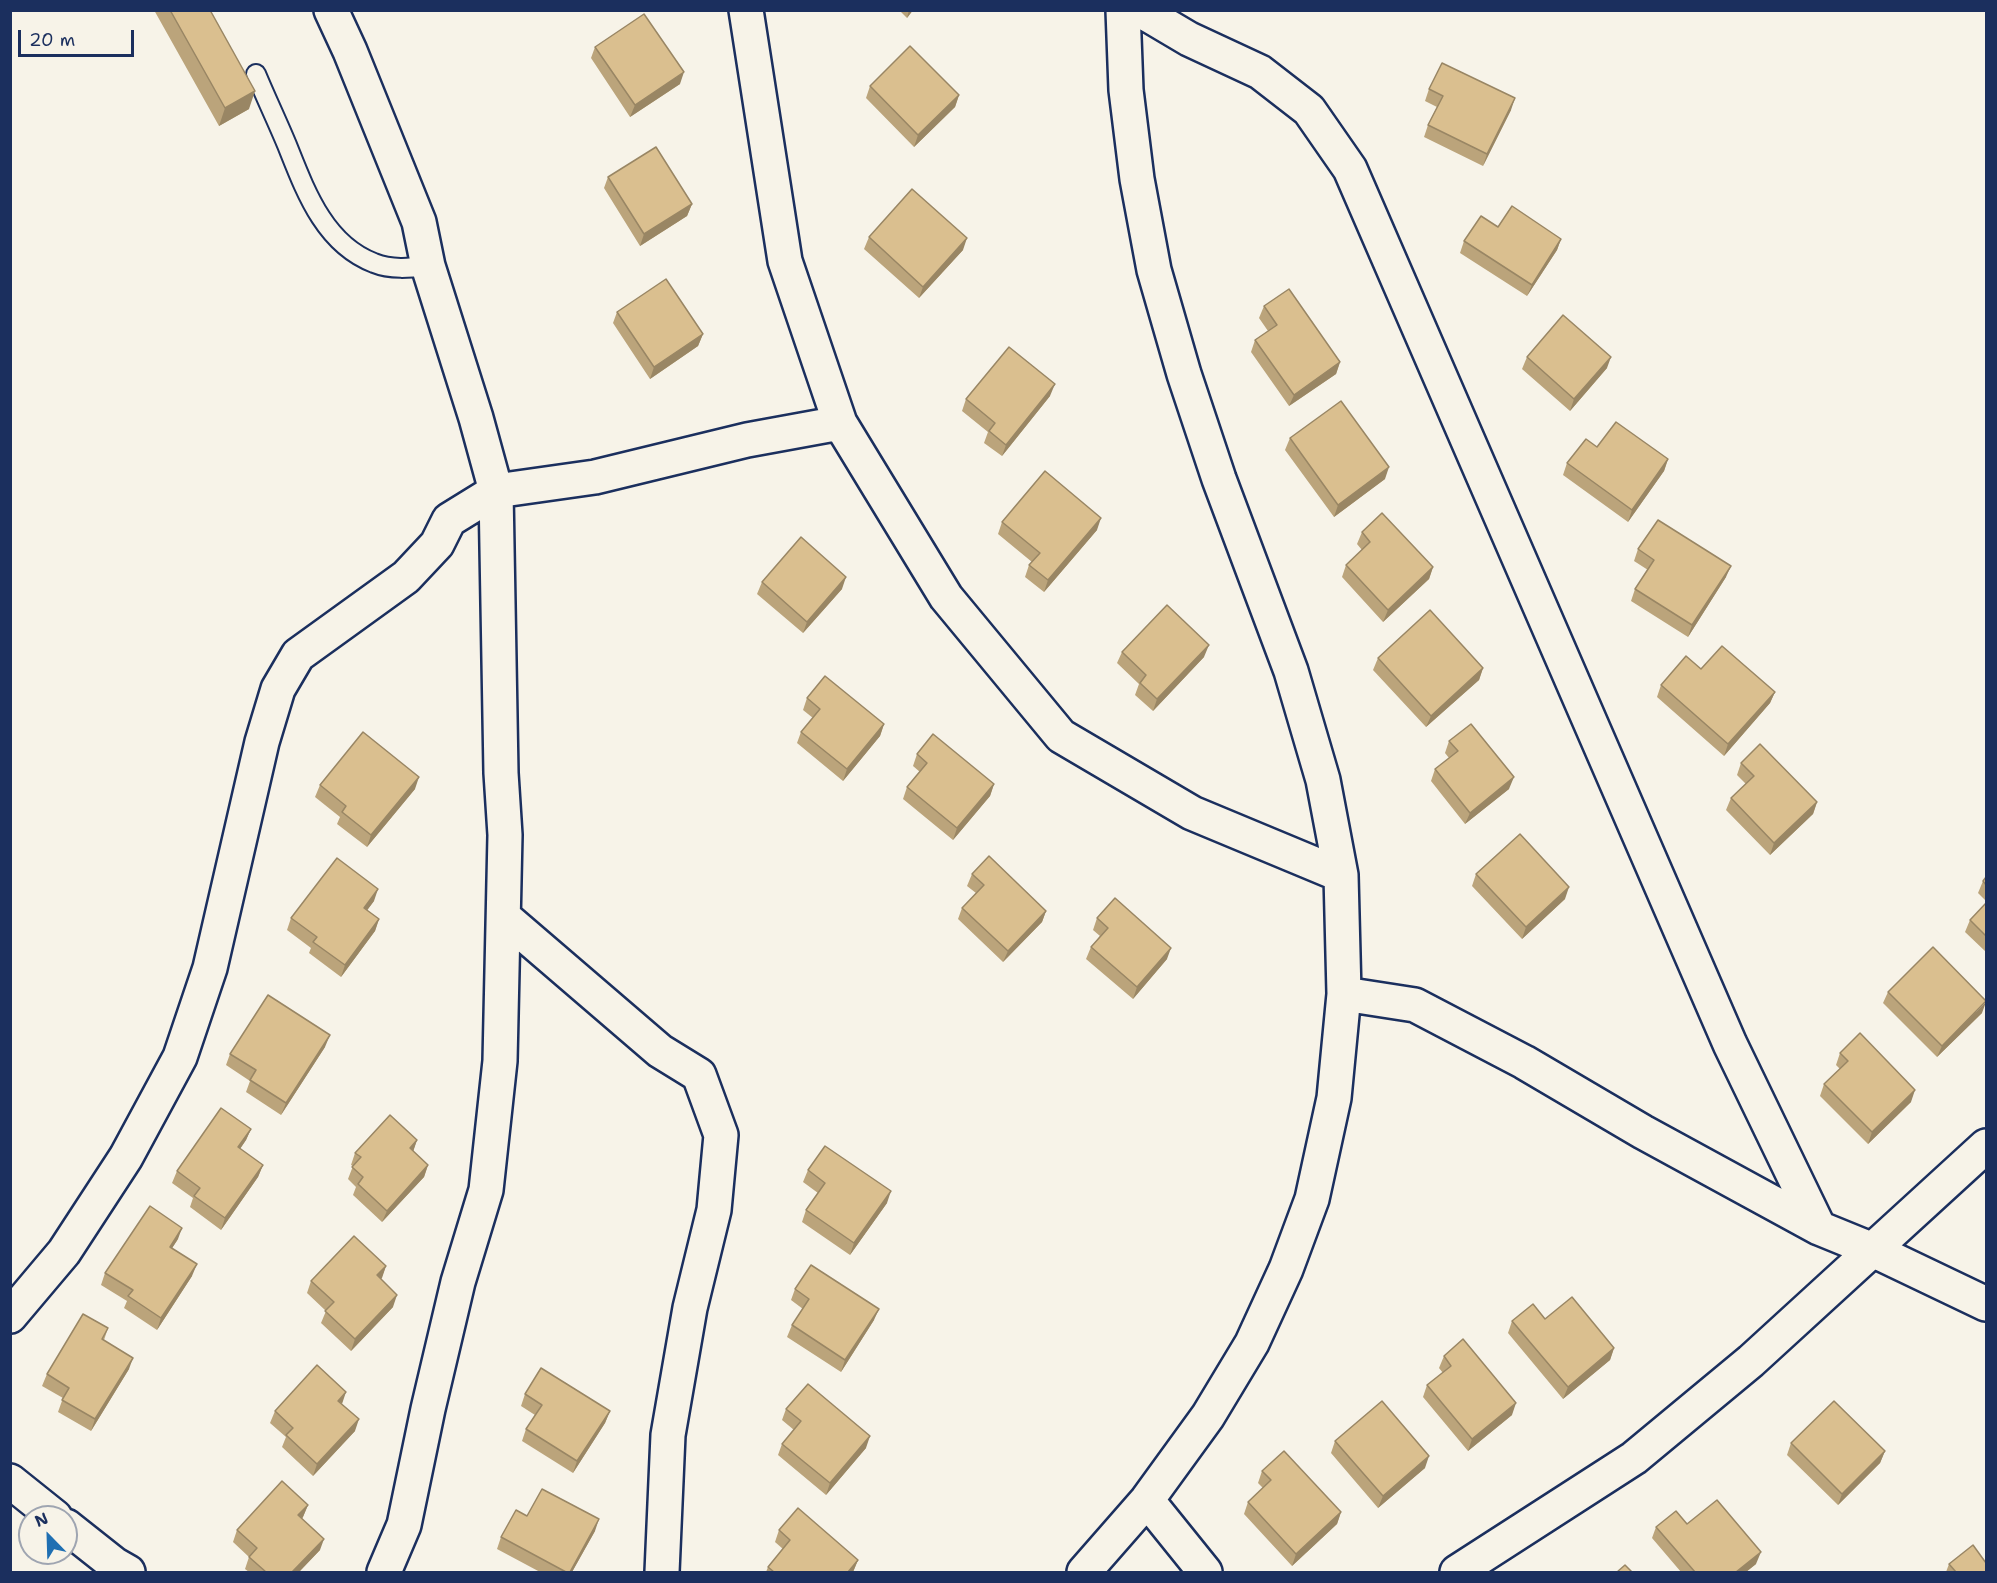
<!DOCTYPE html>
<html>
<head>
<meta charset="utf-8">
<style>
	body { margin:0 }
	#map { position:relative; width:1997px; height:1583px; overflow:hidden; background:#f7f3e8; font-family:"Shantell Sans",sans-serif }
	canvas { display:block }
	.frame { position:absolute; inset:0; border:12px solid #1b2f5e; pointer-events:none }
	.north { position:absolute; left:18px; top:1505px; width:60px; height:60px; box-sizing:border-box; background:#f7f3e8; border:2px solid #9fa5b1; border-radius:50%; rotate:337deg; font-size:16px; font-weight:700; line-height:24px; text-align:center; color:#1b2f5e }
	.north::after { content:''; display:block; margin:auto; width:21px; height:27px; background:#1f6fb2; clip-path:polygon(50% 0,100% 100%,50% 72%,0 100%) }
	.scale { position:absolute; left:18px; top:30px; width:116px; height:27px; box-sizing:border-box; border:3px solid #1b2f5e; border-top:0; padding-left:8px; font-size:18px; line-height:21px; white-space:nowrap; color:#1b2f5e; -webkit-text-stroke:4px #f7f3e8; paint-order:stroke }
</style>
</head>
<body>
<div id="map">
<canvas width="1997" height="1583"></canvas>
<div class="frame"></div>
<div class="north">N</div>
<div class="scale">20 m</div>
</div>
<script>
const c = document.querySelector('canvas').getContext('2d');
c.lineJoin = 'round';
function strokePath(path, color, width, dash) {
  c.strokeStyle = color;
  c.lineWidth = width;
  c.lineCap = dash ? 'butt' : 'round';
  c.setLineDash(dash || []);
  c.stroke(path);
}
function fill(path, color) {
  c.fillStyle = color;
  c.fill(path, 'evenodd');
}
const service = new Path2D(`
	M256,74C266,98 277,121 287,145C305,190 324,244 374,263C391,270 410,268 428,266`);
const minor = new Path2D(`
	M331,10L350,51L419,222L428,266L476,418L496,491L501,773L505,835L500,1061L486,1190L458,1282L428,1409L404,1525L384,1572
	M746,10L785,261L840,423L946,597L1061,736L1192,813L1341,875
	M1140,10L1189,39L1260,72L1309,110L1350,169L1730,1044L1819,1228
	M504,917L660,1051L699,1075L721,1135L714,1210L690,1308L668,1435L662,1572
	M1344,994L1415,1005L1524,1062L1643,1132L1819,1228L1873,1250L1986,1304
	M10,1316L64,1252L126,1157L180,1057L210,968L262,742L278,689L298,655L406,577L437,544L449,520L496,491L595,477L747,440L840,423
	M10,1481L55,1517
	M1147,1500L1205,1572
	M66,1526L114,1564L128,1572
	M1084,1572L1147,1500L1208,1416L1252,1343L1286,1269L1312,1199L1334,1098L1344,994L1341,875L1323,780L1291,671L1219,479L1184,374L1154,270L1137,179L1126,90L1123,10
	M1457,1572L1634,1458L1751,1361L1986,1146`);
strokePath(service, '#1b2f5e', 22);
strokePath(minor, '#1b2f5e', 38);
strokePath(service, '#f7f3e8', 18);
strokePath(minor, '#f7f3e8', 33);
fill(new Path2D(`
	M154,10H210L249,109L219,126Z
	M899,10H913L907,18Z
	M595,47L680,84L630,117L591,58Z
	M870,86L959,95L955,107L914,147L866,98Z
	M1429,89L1511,110L1483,166L1424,137L1428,125L1437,107L1425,101Z
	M608,177L692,204L687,216L640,246L604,188Z
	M1498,227L1561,239L1557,250L1527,296L1460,253L1464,241Z
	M869,237L963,250L919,298L864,249Z
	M1264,306L1340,362L1336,374L1289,406L1251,352L1255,340L1268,331L1259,318Z
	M617,312L703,334L698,346L650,379L613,323Z
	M1527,357L1607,368L1570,411L1522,369Z
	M1050,396L1002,456L984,443L988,432L962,411L966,399Z
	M1290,438L1385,479L1334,517L1285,450Z
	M1597,447L1668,459L1664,471L1628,522L1563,475L1567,463Z
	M1002,522L1097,530L1044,592L1025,577L1029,565L1032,562L998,534Z
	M1362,532L1433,567L1429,579L1383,622L1342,577L1346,565L1362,550L1357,544Z
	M1638,549L1726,577L1688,637L1631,601L1635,589L1648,570L1634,561Z
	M762,582L842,589L803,633L757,594Z
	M1122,652L1204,657L1153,711L1135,695L1139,684L1117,663Z
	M1378,658L1483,668L1479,680L1426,727L1373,670Z
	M1661,685L1775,692L1770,703L1724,756L1657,697Z
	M807,698L884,724L880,736L843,781L797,743L801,732L813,718L803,710Z
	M1449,741L1509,789L1465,824L1431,781L1435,769L1449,758L1445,753Z
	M917,754L994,784L990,796L953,840L903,799L907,787L920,772L913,766Z
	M1741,763L1817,802L1813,814L1770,855L1726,810L1731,798L1746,784L1737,775Z
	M320,785L415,789L367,847L337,824L340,817L315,797Z
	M972,874L1046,911L1042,922L1003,962L958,919L962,908L976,893L967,886Z
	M1476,874L1565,899L1522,939L1472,886Z
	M1986,877V901L1978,893L1983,881Z
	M374,901L367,910L379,919L375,931L341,977L309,953L311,948L287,930L291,918Z
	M1986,903V952L1965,932L1970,920Z
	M1097,918L1167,959L1133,999L1086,959L1091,947L1100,936L1093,930Z
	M1888,992L1982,1013L1937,1057L1883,1003Z
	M325,1047L281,1115L246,1092L250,1081L226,1065L230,1054Z
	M1840,1053L1911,1102L1868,1144L1820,1096L1824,1084L1840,1069L1836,1065Z
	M251,1129L246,1140L240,1149L263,1165L258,1177L221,1230L190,1207L193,1198L172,1183L177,1171Z
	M417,1140L413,1151L428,1165L424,1177L382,1222L353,1195L356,1187L348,1179L353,1166L351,1165L355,1153Z
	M808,1170L887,1203L850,1255L802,1222L806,1210L818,1193L803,1182Z
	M178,1239L172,1248L192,1276L157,1330L124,1308L127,1301L101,1285L105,1273Z
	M386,1266L381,1279L393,1307L351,1351L321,1323L326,1311L307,1293L311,1281Z
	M795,1289L874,1320L841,1372L787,1337L792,1325L803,1309L791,1300Z
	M1545,1319L1614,1348L1610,1360L1563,1399L1508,1333L1512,1321Z
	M108,1328L104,1340L129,1369L91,1431L58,1412L63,1398L42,1386L47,1374Z
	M1444,1356L1512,1415L1468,1451L1423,1397L1427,1385L1443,1373L1439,1368Z
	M525,1394L610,1411L605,1423L573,1473L522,1441L526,1429L535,1415L521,1406Z
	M342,1404L355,1431L313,1476L282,1447L286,1437L270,1423L275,1411Z
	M786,1409L866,1448L826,1495L778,1455L782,1444L794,1430L782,1420Z
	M1335,1441L1425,1468L1378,1508L1331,1453Z
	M1791,1443L1885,1451L1880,1463L1838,1505L1787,1455Z
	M1262,1471L1341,1512L1337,1524L1292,1566L1244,1514L1248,1502L1263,1488L1258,1483Z
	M308,1505L302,1519L320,1550L299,1572H249L245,1569L249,1557L233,1542L237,1530Z
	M527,1516L595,1531L572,1572H540L497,1549L501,1537Z
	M1687,1524L1756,1564L1746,1572H1681L1652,1538L1656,1527Z
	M779,1530L858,1560L853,1572H766L768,1567L783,1549L775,1542Z
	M1949,1564L1986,1572H1946Z`), '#bba47b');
fill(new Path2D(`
	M909,10H913L907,18Z
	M684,72L680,84L630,117L635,105Z
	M255,91L249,109L219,126L225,108Z
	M959,95L955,107L914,147L918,135Z
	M1515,98L1511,110L1483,166L1487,154Z
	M692,204L687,216L640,246L644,234Z
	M967,238L963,250L919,298L923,287Z
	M1561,239L1557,250L1527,296L1532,285Z
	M703,334L698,346L650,379L654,367Z
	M1611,357L1607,368L1570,411L1574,399Z
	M1340,362L1336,374L1289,406L1294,395Z
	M1055,384L1050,396L1002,456L1006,445Z
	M1668,459L1664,471L1628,522L1632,510Z
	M1389,467L1385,479L1334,517L1338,505Z
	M1101,518L1097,530L1044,592L1048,580Z
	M1731,566L1726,577L1688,637L1692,625Z
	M1433,567L1429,579L1383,622L1388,610Z
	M846,577L842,589L803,633L807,622Z
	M1209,645L1204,657L1153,711L1157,699Z
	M1483,668L1479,680L1426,727L1431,716Z
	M1775,692L1770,703L1724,756L1728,744Z
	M884,724L880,736L843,781L847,769Z
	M419,777L415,789L367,847L371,835Z
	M1514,777L1509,789L1465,824L1470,813Z
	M994,784L990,796L953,840L957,828Z
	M1817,802L1813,814L1770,855L1774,843Z
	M1569,887L1565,899L1522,939L1526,927Z
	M378,889L374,901L360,920L364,908Z
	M1046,911L1042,922L1003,962L1008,951Z
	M379,919L375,931L341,977L345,965Z
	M1171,948L1167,959L1133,999L1137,987Z
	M1986,1002L1982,1013L1937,1057L1942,1046Z
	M330,1035L325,1047L281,1115L286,1103Z
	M1915,1090L1911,1102L1868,1144L1872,1132Z
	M251,1129L246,1140L233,1159L238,1147Z
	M417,1140L413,1152L410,1148Z
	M263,1165L258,1177L221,1230L225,1218Z
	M428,1165L424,1177L382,1222L387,1211Z
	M891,1191L887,1203L850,1255L854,1243Z
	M182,1228L178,1239L165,1259L170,1247Z
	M197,1264L192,1276L157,1330L161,1318Z
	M386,1266L382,1278L373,1287L377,1275Z
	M397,1295L393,1307L351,1351L355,1339Z
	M879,1309L874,1320L841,1372L845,1360Z
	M1614,1348L1610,1360L1563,1399L1568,1387Z
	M133,1358L129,1369L91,1431L95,1419Z
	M346,1392L342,1404L338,1401Z
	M1516,1403L1512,1415L1468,1451L1472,1439Z
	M610,1411L605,1423L573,1473L577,1461Z
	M359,1419L355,1431L313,1476L317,1464Z
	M870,1436L866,1448L826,1495L830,1483Z
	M1885,1451L1880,1463L1838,1505L1842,1494Z
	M1429,1456L1425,1468L1378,1508L1383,1496Z
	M308,1505L303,1517L294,1527L298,1515Z
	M1341,1512L1337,1524L1292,1566L1296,1554Z
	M599,1519L595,1531L572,1572H570Z
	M324,1539L320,1550L299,1572H292Z
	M1761,1552L1756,1564L1746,1572H1736Z
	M858,1560L853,1572H848Z`), '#998664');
const building = new Path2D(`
	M170,10H210L255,91L225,108Z
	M644,14L684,72L635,105L595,47Z
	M910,46L959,95L918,135L870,86Z
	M1442,63L1515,98L1487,154L1428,125L1443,96L1429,89Z
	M656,147L692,204L644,234L608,177Z
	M912,189L967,238L923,287L869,237Z
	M1512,206L1561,239L1532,285L1464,241L1481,216L1498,227Z
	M666,279L703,334L654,367L617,312Z
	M1289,289L1340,362L1294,395L1255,340L1277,325L1264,306Z
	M1563,315L1611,357L1574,399L1527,357Z
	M1009,347L1055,384L1006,445L989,431L995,423L966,399Z
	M1341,401L1389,467L1338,505L1290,438Z
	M1616,422L1668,459L1632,510L1567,463L1586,439L1597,447Z
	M1045,471L1101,518L1048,580L1029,565L1040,553L1002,522Z
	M1382,513L1433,567L1388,610L1346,565L1370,542L1362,532Z
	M1658,520L1731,566L1692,625L1635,589L1654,560L1638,549Z
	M801,537L846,577L807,622L762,582Z
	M1167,605L1209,645L1157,699L1140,683L1146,675L1122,652Z
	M1430,610L1483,668L1431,716L1378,658Z
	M1722,646L1775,692L1728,744L1661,685L1686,656L1701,669Z
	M825,676L884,724L847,769L801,732L820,709L807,698Z
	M1471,724L1514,777L1470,813L1435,769L1458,751L1449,741Z
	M363,732L419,777L371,835L342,812L346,806L320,785Z
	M933,734L994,784L957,828L907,787L927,763L917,754Z
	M1760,744L1817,802L1774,843L1731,798L1754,776L1741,763Z
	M1520,834L1569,887L1526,927L1476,874Z
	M989,856L1046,911L1008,951L962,908L984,885L972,874Z
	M337,858L378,889L364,908L379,919L345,965L313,942L317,937L291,918Z
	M1986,877V885L1983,881Z
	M1115,898L1171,948L1137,987L1091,947L1108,928L1097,918Z
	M1986,903V936L1970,920Z
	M1933,947L1986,1001L1942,1046L1888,992Z
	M268,995L330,1035L286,1103L250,1080L256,1070L230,1054Z
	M1860,1033L1915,1090L1872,1132L1824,1084L1848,1061L1840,1053Z
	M221,1108L251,1129L238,1147L263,1165L225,1218L194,1196L200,1188L177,1171Z
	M390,1115L417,1140L410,1148L428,1165L387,1211L358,1184L363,1177L352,1167L361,1157L355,1153Z
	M825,1146L891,1191L854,1243L806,1210L825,1183L808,1170Z
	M150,1206L182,1228L170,1247L197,1264L161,1318L128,1296L133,1290L105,1273Z
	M354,1236L386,1266L377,1275L397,1295L355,1339L325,1311L334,1302L311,1281Z
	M811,1265L879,1309L845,1360L792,1325L809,1299L795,1289Z
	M1572,1297L1614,1348L1568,1387L1512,1321L1533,1304L1545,1319Z
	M83,1314L108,1328L102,1339L133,1358L95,1419L62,1400L69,1388L47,1374Z
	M1463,1339L1516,1403L1472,1439L1427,1385L1451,1366L1444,1356Z
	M317,1365L346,1392L338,1401L359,1419L317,1464L286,1435L293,1428L275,1411Z
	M541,1368L610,1411L577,1461L526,1429L542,1405L525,1394Z
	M808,1384L870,1436L830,1483L782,1444L801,1421L786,1409Z
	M1382,1401L1429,1456L1383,1496L1335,1441Z
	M1834,1401L1885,1451L1842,1494L1791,1443Z
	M1284,1451L1341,1512L1296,1554L1248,1502L1271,1480L1262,1471Z
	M282,1481L308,1505L298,1515L324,1539L292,1572H266L249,1557L257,1548L237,1530Z
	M542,1489L599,1519L570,1572H566L501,1537L516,1510L527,1516Z
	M1717,1500L1761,1552L1736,1572H1695L1656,1527L1676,1511L1687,1524Z
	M798,1508L858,1560L848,1572H774L768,1567L790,1540L779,1530Z
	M1973,1545L1986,1563V1572H1956L1949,1564Z
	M1625,1565L1632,1572H1617Z`);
fill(building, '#dabf8f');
strokePath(building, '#998664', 1.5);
</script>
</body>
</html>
